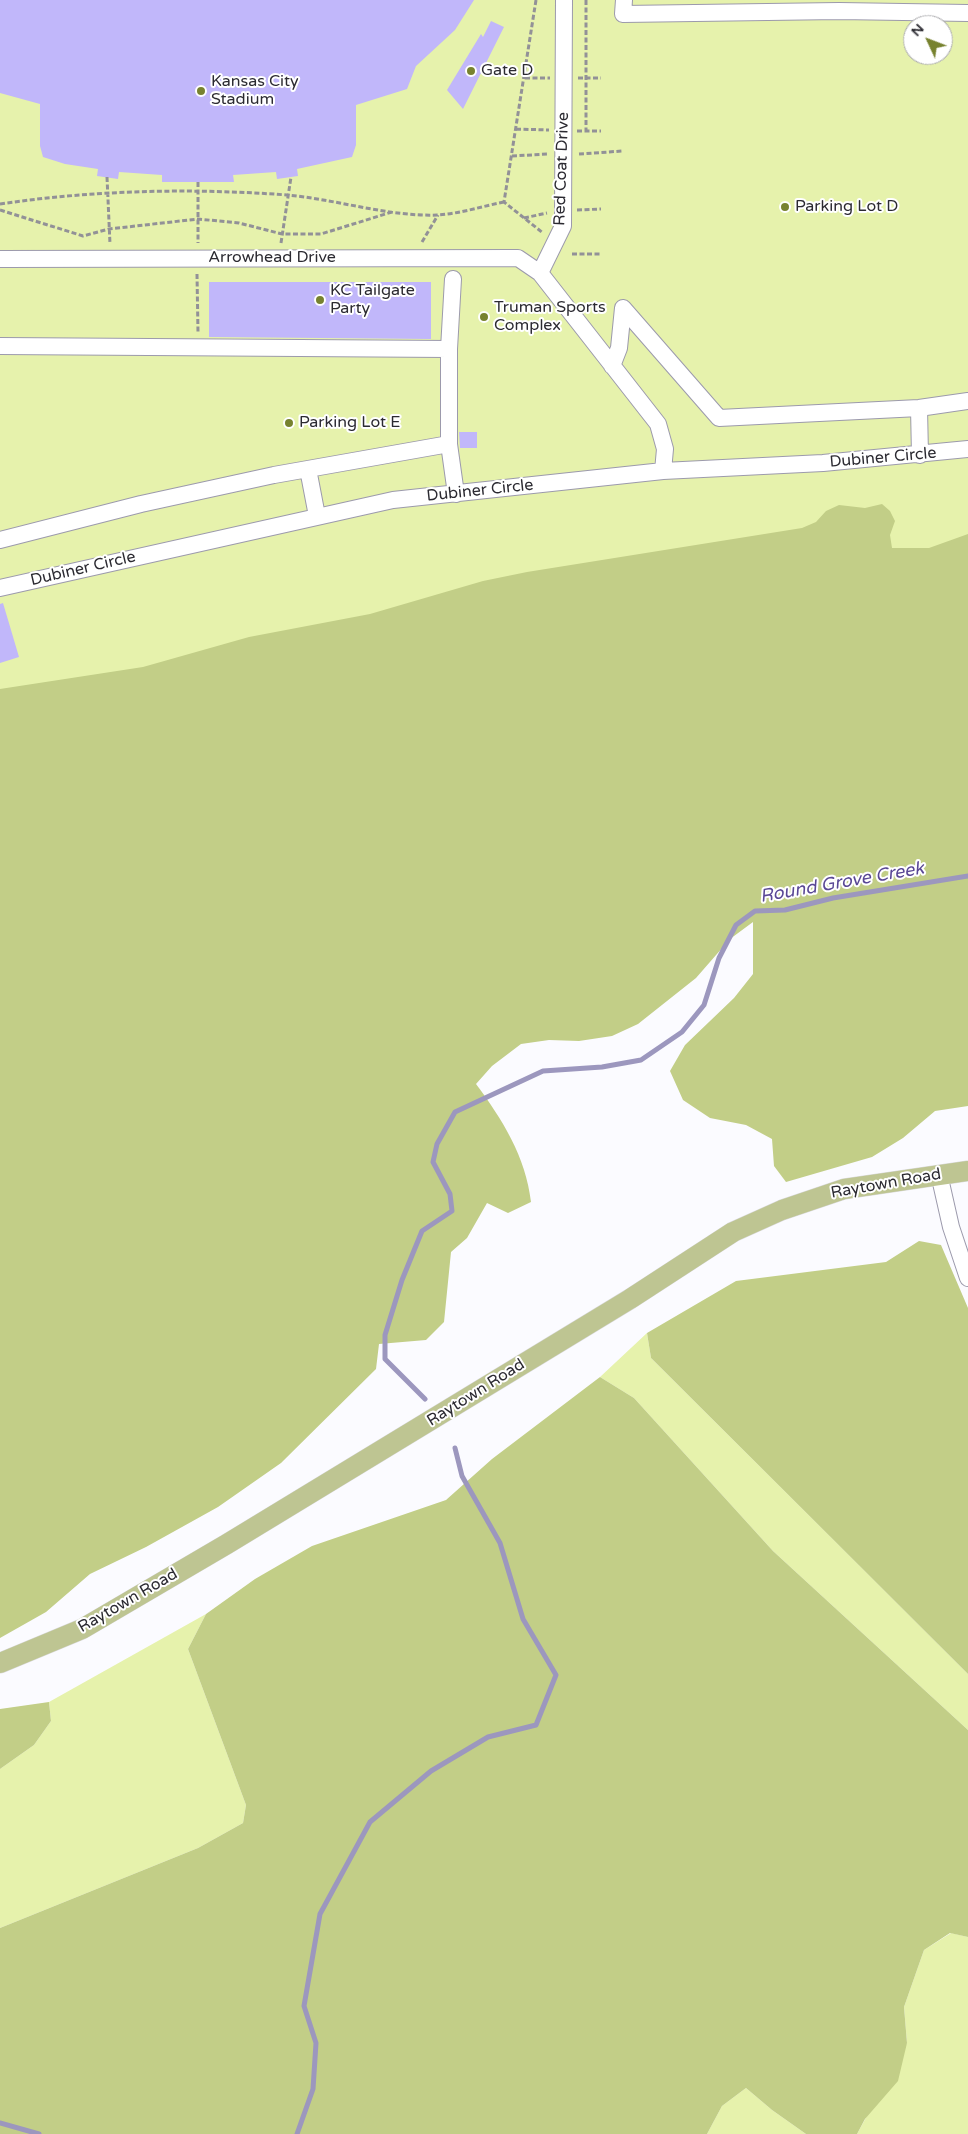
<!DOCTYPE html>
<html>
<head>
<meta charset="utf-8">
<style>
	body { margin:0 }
	#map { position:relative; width:968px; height:2134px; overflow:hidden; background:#fbfbff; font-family:"Varela Round",sans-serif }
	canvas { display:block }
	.north { position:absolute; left:903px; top:15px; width:50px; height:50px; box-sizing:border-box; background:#fff; border:1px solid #aaaaad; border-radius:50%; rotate:313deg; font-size:14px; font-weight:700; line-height:20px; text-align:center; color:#2b2a31 }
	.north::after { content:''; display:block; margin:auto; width:18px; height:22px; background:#77822f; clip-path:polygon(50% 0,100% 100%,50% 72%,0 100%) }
</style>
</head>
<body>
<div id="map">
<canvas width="968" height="2134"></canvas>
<div class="north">N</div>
</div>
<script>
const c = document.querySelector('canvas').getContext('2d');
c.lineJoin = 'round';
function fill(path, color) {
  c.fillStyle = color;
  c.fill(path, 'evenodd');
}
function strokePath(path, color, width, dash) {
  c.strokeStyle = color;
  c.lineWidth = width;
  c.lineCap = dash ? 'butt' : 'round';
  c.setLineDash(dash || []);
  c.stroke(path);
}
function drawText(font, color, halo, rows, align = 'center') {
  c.font = font + ' "Varela Round",sans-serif';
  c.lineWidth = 4;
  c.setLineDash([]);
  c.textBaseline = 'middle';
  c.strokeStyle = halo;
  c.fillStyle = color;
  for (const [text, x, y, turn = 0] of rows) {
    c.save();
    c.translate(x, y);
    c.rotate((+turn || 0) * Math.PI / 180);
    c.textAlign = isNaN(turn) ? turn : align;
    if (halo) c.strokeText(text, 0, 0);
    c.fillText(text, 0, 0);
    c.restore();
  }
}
fill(new Path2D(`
	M0,0H968V578L0,728ZM913,25H943V55H913Z
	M647,1333L651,1358L968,1674V1730L773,1551L634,1398L600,1377Z
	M206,1614L188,1649L246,1805L243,1823L198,1848L0,1928V1769L34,1745L51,1721L49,1702Z
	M951,1933L968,1937V2134H857L907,2043L904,2007L924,1950Z
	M746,2088L772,2110L806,2134H707L722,2106Z`), '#e6f2ac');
fill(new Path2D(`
	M882,504L890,511L895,521L890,535L892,548H929L968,534V1106L935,1111L903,1138L872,1157L786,1182L774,1166L772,1139L746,1125L710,1118L683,1100L670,1071L685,1045L734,998L753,974V922L730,939L696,978L638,1024L612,1036L579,1041L549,1040L521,1044L492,1066L476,1084C502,1119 526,1157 531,1202L508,1213L487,1203L467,1238L451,1252L444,1322L426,1340L379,1344L376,1369L281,1463L218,1507L146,1547L90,1574L46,1612L0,1638V689L143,667L249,637L370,614L483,581L527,572L802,528L816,522L826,511L839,505L865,508Z
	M919,1241L941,1245L968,1308V1674L651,1358L647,1333L736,1281L886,1262Z
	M600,1377L634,1398L773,1551L968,1730V1937L950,1933L924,1950L904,2007L907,2043L898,2081L865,2119L857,2134H806L772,2110L746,2088L722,2106L707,2134H0V1928L198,1848L243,1823L246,1805L188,1649L206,1614L255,1579L312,1546L446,1500L492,1459Z
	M49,1702L51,1721L34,1745L0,1769V1709Z`), '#c2ce87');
strokePath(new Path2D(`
	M425,1399L385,1359V1335L402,1280L422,1231L452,1211L450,1194L433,1162L437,1144L455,1112L543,1071L602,1067L641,1060L682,1032L704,1005L719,958L736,925L755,911L785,910L833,898L968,876
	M0,2123L39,2134
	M297,2134L313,2089L316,2043L304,2006L320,1914L370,1822L431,1771L488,1737L536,1725L556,1675L523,1619L500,1543L462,1476L455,1448`), '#9c97be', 5);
fill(new Path2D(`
	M0,0H474L455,30L416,66L407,89L356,105V145L352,157L297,169L298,176L277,179L276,172L233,175L234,182H162V175L119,172L118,179L97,176L98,169L65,164L43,157L40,146V104L0,93Z
	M491,21L504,27L463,109L447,90L481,34L483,37Z
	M209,282H431V339L209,337Z
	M459,432H477V448H460Z
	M3,603L19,657L0,663V604Z`), '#c1b7fa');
const minor = new Path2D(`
	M564,0L563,226L540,273L658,424L665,449L663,471
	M624,0L623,14L839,11L968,13
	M0,259L518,258L540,273
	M623,308L719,418L919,408L968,401
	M0,346L449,349V444L274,475L141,504L0,540
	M449,349L453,279
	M612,366L619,348L623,308
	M919,408L920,455
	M449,444L456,494
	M308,469L317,516
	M0,588L393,500L663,471L823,463L968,449
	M939,1174L951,1227L968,1278`);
const major = new Path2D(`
	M0,1663L82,1629L227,1544L630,1299L733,1232L782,1210L844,1189L968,1171`);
strokePath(minor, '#9c9aac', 18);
strokePath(major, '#d9d9da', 21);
strokePath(new Path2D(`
	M536,0L504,202L543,233
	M586,0V131
	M525,78H550
	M578,78H601
	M516,129L549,130
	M577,131H601
	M579,154L623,151
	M512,156L548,154
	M107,177L110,244
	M198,182V243
	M0,204C94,190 192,188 287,195C335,199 389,217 437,215C459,214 483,206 504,202
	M0,210L83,236L109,229L198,219L239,223L282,234H321L392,212
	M577,210L601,209
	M524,218L547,213
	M422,242L438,215
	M281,243L291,177
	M572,254H601
	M197,274L198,332`), '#929197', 3, [5, 2.5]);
strokePath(minor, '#fff', 16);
strokePath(major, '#bec592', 20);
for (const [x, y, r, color] of [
	[471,71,5,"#77822f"],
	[201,91,5,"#77822f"],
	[785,207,5,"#77822f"],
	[320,300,5,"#77822f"],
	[484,317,5,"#77822f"],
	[289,423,5,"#77822f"]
]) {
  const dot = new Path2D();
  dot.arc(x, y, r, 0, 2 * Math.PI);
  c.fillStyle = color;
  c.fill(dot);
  strokePath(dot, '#fff', 2);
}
drawText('16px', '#2b2a31', '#fff', [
	["Gate D",481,71],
	["Kansas City",211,82],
	["Stadium",211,100],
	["Parking Lot D",795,207],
	["KC Tailgate",330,291],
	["Party",330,309],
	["Truman Sports",494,308],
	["Complex",494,326],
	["Parking Lot E",299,423]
], 'left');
drawText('16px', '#2b2a31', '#fff', [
	["Red Coat Drive",562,169,-88],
	["Arrowhead Drive",272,258],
	["Dubiner Circle",883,458,-5],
	["Dubiner Circle",480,491,-6],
	["Dubiner Circle",83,569,-13],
	["Raytown Road",886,1184,-10],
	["Raytown Road",476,1393,-32],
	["Raytown Road",128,1601,-30]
]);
drawText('italic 18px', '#594795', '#fff', [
	["Round Grove Creek",842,883,-10]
]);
</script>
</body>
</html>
